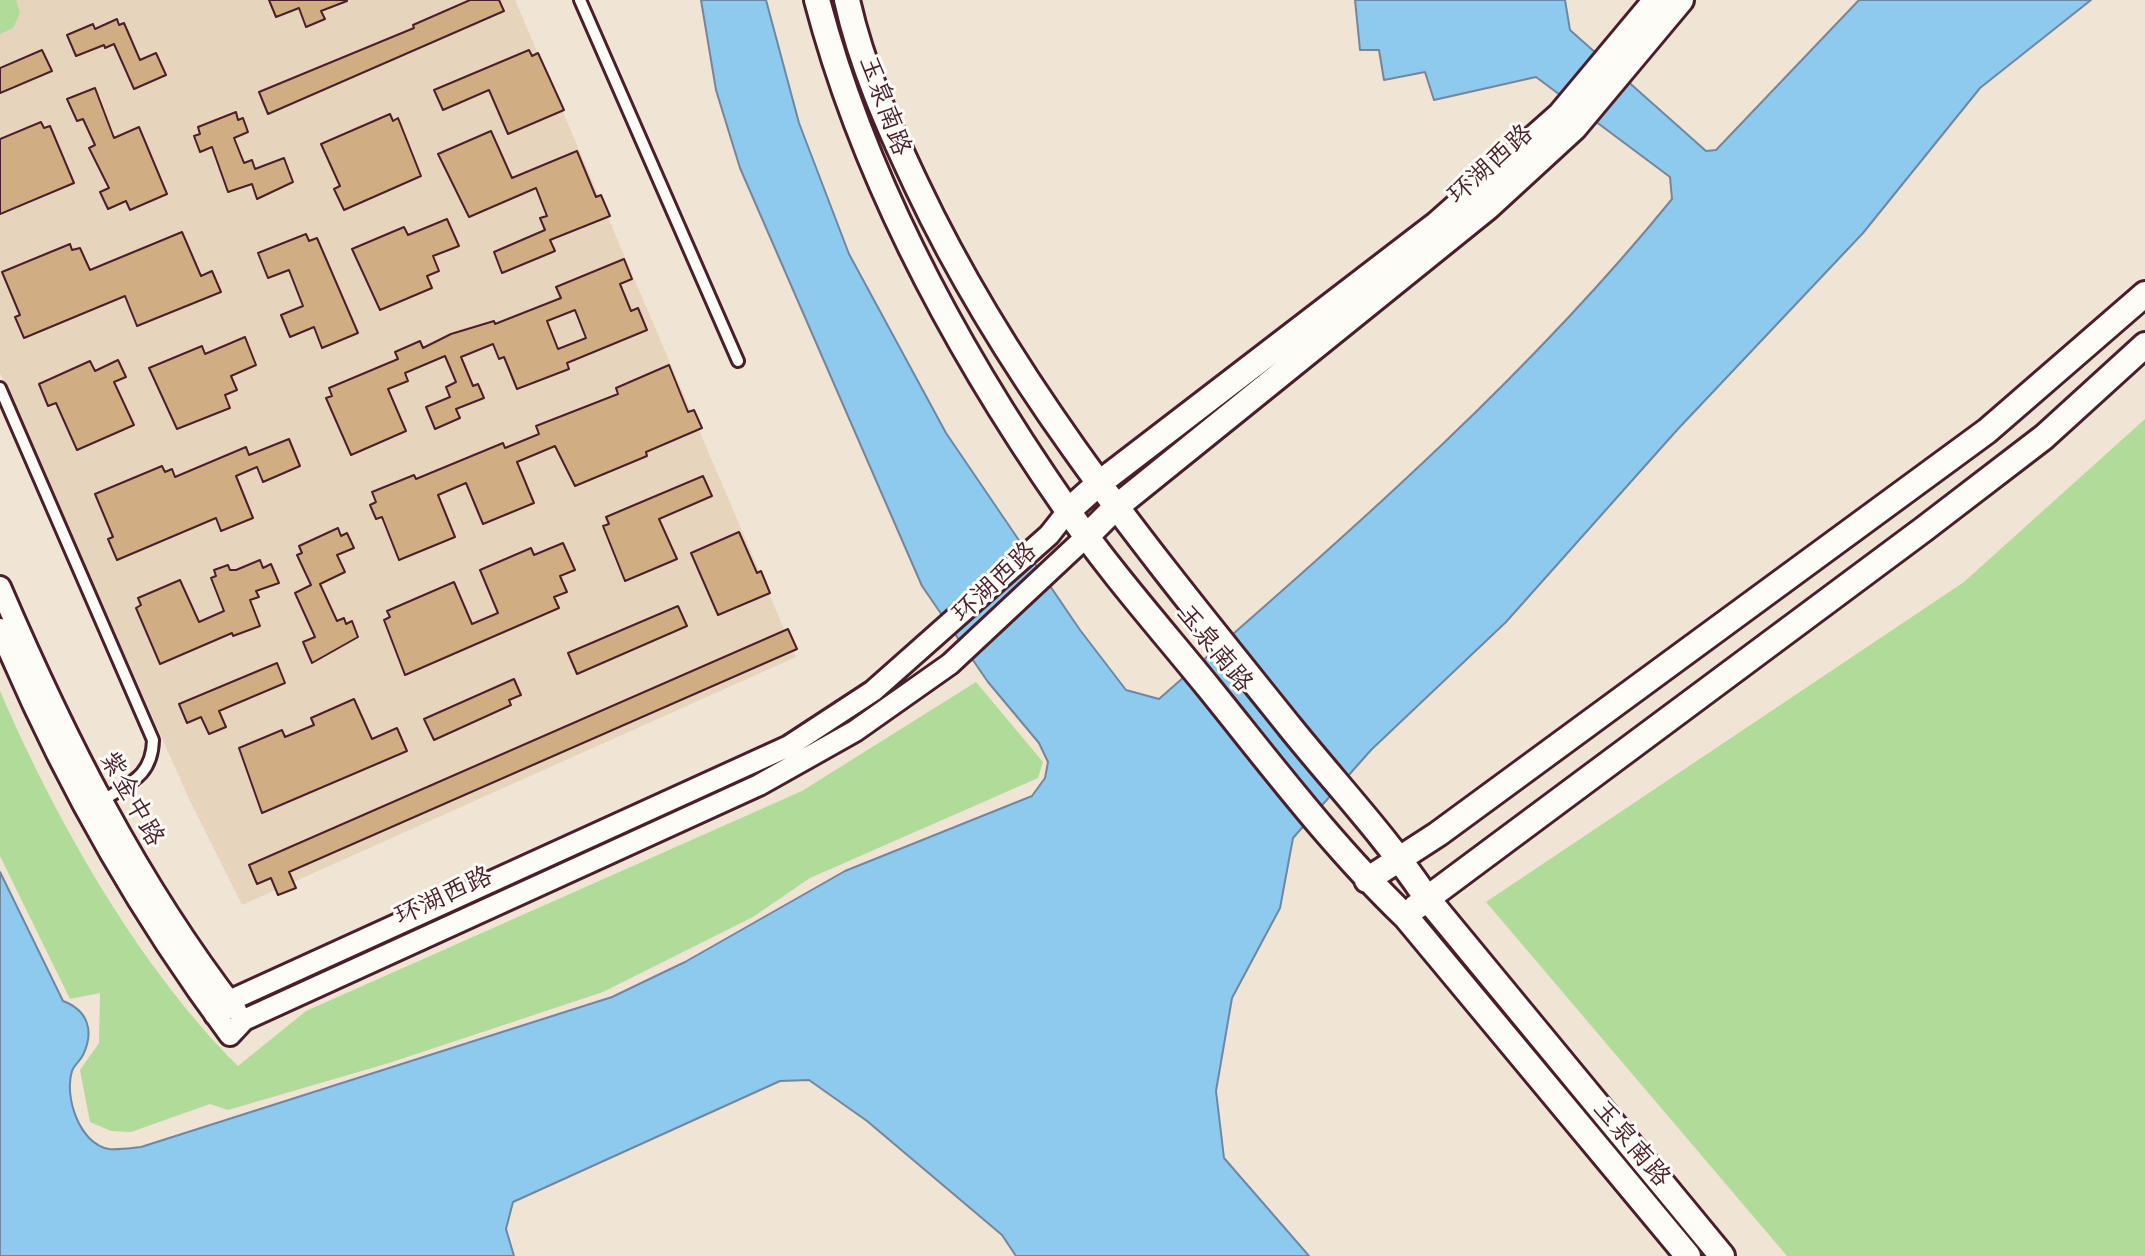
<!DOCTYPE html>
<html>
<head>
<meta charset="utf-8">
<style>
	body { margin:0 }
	canvas { display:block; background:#f0e4d4 }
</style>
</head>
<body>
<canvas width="2145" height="1256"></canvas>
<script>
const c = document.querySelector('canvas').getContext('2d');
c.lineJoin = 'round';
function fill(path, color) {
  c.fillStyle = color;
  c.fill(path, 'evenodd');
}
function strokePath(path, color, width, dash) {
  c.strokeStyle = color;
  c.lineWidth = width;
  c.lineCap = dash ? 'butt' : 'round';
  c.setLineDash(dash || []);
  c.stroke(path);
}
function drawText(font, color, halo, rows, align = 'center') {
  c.font = font + ' Sriracha,"LXGW WenKai TC",sans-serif';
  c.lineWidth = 6;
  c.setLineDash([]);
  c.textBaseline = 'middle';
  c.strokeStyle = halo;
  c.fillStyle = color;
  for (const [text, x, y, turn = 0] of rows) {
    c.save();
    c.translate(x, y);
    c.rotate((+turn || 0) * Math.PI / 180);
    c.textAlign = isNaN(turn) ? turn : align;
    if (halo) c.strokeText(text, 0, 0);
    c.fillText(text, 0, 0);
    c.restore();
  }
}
fill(new Path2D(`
	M0,0H515L796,657L242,905L189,799L0,373Z`), '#e7d4bc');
fill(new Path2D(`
	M0,0H16L20,13L13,28L0,34Z
	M2145,419V1256H1787L1486,902L1964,582Z
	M976,682L1043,762L1038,778L810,878L753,917L603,992L389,1063L228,1110L210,1104L131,1132L111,1131L90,1122L80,1070L99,1043L100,993L70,999L0,856V691C55,819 139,968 238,1066L306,1011L802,791Z`), '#b1db98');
const water = new Path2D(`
	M701,0H766L799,123L849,254L946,433L1080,630L1126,690L1159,699C1339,541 1521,385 1672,199L1670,177L1536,77L1434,100L1425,72L1384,80L1379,50H1360L1355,0H1565L1570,30L1706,151L1716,150L1859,0H2091L1980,88L1863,233L1677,430L1506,622L1371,750L1293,838L1280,908L1232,998L1216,1091L1224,1158L1309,1256H1016L1002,1235L867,1121L809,1080L780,1081L513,1202L506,1229L514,1256H0V872L63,1001C87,1010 95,1030 83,1055C80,1061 74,1065 72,1071C64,1096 79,1144 109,1149C119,1150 131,1148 141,1147L612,997L685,962L845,871L1032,796L1045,778L1048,762L1039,743L988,682L922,586L740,168L716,90Z`);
fill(water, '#8dcaed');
strokePath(water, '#72869f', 2);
const building = new Path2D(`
	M269,0H347V1L321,11L325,19L306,27L299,8L276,17Z
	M470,0H499L504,11L268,114L259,92L414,28L413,25Z
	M117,19L119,25L124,23L140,60L156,53L166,75L134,89L114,44L105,48L104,45L76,56L67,35L93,24L95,29Z
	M42,50L52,71L0,93V68Z
	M529,50L532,56L538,53L564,110L508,134L489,90L443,110L434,90Z
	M95,88L114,138L139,127L167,194L130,210L126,201L108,209L100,192L109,188L89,148L95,145L83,119L77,121L67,99Z
	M236,112L238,120L243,118L248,132L234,138L244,163L252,160L255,169L284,158L293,182L257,199L252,184L228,192L212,147L200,152L194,136L200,134L198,127Z
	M390,114L393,121L398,118L421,176L344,210L334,189L340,186L321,144Z
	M41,122L44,128L50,126L74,183L0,214V139Z
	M491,131L512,178L577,151L596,197L601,195L610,216L550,240L555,251L502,273L494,252L545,230L540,218L547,216L536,188L469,217L438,154Z
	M447,219L459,246L433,256L439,271L427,276L432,288L380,310L352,249L404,227L408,235Z
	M182,232L201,276L212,271L221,292L137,326L125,296L24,338L15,317L20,315L2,272L70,244L72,250L80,248L90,270Z
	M306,234L309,241L317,238L358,333L322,348L314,327L290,337L281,315L303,306L289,270L268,278L258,253Z
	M624,259L632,279L620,284L631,311L638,308L647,330L567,363L569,369L517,389L504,357L499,359L493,344L461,357L473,386L478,384L484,398L456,409L460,418L435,429L426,407L450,397L446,387L456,382L445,356L405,373L408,381L388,389L406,431L351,455L326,398L332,396L329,388L398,359L395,352L420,341L423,348L451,334L494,321L495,324L561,298L556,287ZM575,310L586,338L558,349L547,321Z
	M245,337L256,365L231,376L237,390L225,395L230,408L177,429L149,368L202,346L205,354Z
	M118,360L126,377L114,382L134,425L77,450L56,403L48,406L39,384L90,361L95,371Z
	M669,365L688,412L694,410L702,428L646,452L647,456L575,486L555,446L517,462L534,503L483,524L466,483L438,495L455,537L399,560L382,517L376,519L370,505L376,502L372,492L414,475L416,479L503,443L505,448L539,434L536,426L618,394L616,388Z
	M289,439L300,466L263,482L257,467L236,476L253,518L221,531L216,518L117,560L108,539L113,537L95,494L162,466L165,472L172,469L175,477L246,447L249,455Z
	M703,476L712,496L659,519L677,559L625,581L603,526L609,524L606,517Z
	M338,528L341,536L347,533L354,548L337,555L345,572L320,584L337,621L344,618L346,624L352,621L358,637L312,663L303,642L315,637L295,593L311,585L297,555L302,553L299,546Z
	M739,532L757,573L761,571L770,593L718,615L691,553Z
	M563,543L575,570L560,576L567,592L554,597L559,608L405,675L384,620L390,617L387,611L454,582L472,624L498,613L480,570L531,548L534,555Z
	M260,560L263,568L271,564L279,583L256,591L259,597L250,600L260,626L233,636L232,633L160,664L136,608L141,605L138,598L180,580L199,622L224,611L211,578L216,576L214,570L228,565L230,570H236Z
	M678,606L687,626L577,674L568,653Z
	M788,629L797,649L289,872L296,888L278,895L271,878L257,884L249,865Z
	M277,663L285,683L219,711L226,727L209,734L201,717L187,723L179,704Z
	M514,679L521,695L509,700L511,705L434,740L424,719Z
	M354,699L372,739L397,728L407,751L262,813L239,748L282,730L285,737L314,725L311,718Z`);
fill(building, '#d1ad83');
strokePath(building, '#4a1f2b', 2);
const service = new Path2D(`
	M580,0L738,361
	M0,388L153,740C152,777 129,783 102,801`);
const minor = new Path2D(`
	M0,587C64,736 137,882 236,1010
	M0,629C60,773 137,910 230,1035L244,1020L759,785L855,731L950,664L1088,535
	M215,1015L229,1001L789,746L873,691L1049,535L1068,511`);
const tertiary = new Path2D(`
	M817,0C865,183 958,353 1066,508C1109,570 1161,629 1209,688C1272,766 1333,847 1406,917L1688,1256
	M847,0C861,64 889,127 917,186C1012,387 1153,556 1290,727C1336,784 1386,837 1426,897L1722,1256
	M1068,511L1097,485L1437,224L1560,115L1656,0
	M1088,535L1115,508L1488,207L1574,128L1681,0
	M1367,880L1438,834L1987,431L2145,294
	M1416,907L1924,529L2044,437L2145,345`);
strokePath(service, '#4a1f2b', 16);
strokePath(minor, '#4a1f2b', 26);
strokePath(tertiary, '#4a1f2b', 30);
strokePath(service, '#fdfcf7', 10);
strokePath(minor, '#fdfcf7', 20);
strokePath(tertiary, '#fdfcf7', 24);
drawText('26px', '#4a1f2b', '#fdfcf7', [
	["玉泉南路",884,106,70],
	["环湖西路",1491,165,-42],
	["环湖西路",995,583,-43],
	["玉泉南路",1214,649,51],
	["紫金中路",131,799,61],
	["环湖西路",444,897,-25],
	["玉泉南路",1631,1144,50]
]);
</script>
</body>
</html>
